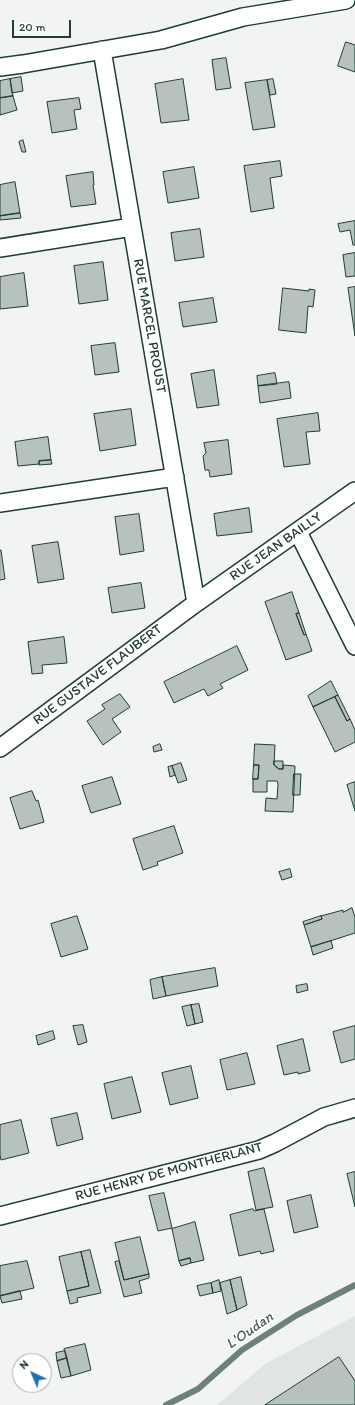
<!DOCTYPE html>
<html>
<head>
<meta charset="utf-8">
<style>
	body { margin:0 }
	#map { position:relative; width:355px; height:1405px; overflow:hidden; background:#f2f3f3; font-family:Itim,sans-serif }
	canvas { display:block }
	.north { position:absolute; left:12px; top:1353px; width:40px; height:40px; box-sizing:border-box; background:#fff; border:1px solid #a5b1ae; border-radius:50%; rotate:316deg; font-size:11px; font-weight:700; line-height:16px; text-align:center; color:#1f3d34 }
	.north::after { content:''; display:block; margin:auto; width:14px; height:18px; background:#1f6fb2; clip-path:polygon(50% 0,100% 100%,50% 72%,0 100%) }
	.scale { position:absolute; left:12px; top:20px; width:59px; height:18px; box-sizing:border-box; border:2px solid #1f3d34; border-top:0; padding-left:5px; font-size:12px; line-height:14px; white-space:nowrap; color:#1f3d34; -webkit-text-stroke:3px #fff; paint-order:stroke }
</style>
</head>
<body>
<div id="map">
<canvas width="355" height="1405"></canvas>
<div class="north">N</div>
<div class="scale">20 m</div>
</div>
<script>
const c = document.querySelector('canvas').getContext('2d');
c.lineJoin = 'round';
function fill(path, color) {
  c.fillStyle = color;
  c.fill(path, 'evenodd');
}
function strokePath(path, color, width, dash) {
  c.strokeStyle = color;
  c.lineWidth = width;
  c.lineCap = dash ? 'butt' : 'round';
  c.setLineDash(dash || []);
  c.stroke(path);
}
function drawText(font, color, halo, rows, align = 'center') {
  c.font = font + ' Itim,sans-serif';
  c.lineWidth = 3;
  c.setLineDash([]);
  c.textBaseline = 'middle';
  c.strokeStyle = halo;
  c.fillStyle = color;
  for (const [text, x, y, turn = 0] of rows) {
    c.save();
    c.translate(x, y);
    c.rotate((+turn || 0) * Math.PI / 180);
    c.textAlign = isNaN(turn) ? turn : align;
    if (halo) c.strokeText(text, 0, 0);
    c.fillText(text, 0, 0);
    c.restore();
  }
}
fill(new Path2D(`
	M355,1316V1405H217L265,1364Z`), '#e0e4e3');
strokePath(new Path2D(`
	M166,1405L198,1389L242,1350L297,1315L355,1285`), '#6d807b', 6);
const building = new Path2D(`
	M346,42L355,45V72L338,66Z
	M226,58L231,88L216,90L212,60Z
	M21,77L23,91L12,93L10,79Z
	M10,79L13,96L0,98V81Z
	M183,79L189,120L161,123L155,84Z
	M273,79L276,94L270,95L267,80Z
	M267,80L275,127L253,130L245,83Z
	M13,96L17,110L0,115V98Z
	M79,98L81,109L74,110L77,129L52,133L47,102Z
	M23,140L26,152H22L19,142Z
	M280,161L282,176L270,178L274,208L251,212L244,166Z
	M194,167L199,198L168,203L163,172Z
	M93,172L94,185H93L96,204L71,207L66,176Z
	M15,182L20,213L0,216V185Z
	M20,213L21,218L0,220V216Z
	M355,221V245H353L350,230L340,232L338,224Z
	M200,229L204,257L175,261L171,233Z
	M355,253V276L346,277L343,255Z
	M103,262L108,300L79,304L74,266Z
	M24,273L28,306L0,309V277Z
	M355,287V336L348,288Z
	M283,288L309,291V289L315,290L313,307L308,306L306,333L279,330Z
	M213,298L217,322L183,327L179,303Z
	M115,343L119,372L95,375L91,346Z
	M214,370L219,405L197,408L191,374Z
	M275,373L277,384L258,386L257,376Z
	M289,382L291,398L260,403L258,386Z
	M131,409L136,445L100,451L94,414Z
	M318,413L320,431L306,432L310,464L284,467L277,419Z
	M48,437L51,460L39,461V464L18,466L15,442Z
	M228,440L232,474L210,477L209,470H205L203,456L206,453L204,443Z
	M51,460L52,464L39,465V461Z
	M249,508L252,532L217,536L214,514Z
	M139,514L144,551L120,555L115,517Z
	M58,542L64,579L38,583L32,546Z
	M0,550H1L5,579L0,580Z
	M141,583L145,608L112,613L108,588Z
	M292,592L299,613L296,614L304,635L306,634L312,651L286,660L265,602Z
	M299,613L306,634L304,635L296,614Z
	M64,637L67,663L42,665L43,673L32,674L28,642Z
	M237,646L248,670L220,684L223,688L208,696L204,689L174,703L164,682Z
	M331,681L338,695L313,707L308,696Z
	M120,694L130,707L112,719L121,732L103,745L87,721L105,709L102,705Z
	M338,695L350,719L347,721L335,697Z
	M335,697L347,721L350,719L355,730V742L335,752L313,707Z
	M160,744L162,750L154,752L153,747Z
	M255,744L275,745L274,765L279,769H283V765L295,766L293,812L265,811L266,798L277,799L278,784L277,781H267V792H253V779H258L259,765H254Z
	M274,761H283V769H279L274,765Z
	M181,763L187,780L178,783L172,766Z
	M254,765H259L258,779H253Z
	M172,766L175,775L170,777L168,767Z
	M294,774H301L300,795H293Z
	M112,777L121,804L91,813L82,786Z
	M355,782V811L347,785Z
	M32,791L36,801L38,800L44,822L20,829L10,798Z
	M174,826L183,853L157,862L158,865L143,870L133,839Z
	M290,869L292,877L282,880L279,872Z
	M352,908L355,917V933L311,947L304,925L322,919L321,916L343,910V912Z
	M77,916L88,949L61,957L51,924Z
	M321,916L322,919L304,925L303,922Z
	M331,941L333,948L313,955L311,947Z
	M215,968L218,986L166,996L162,977Z
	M162,977L166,996L153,999L150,980Z
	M307,984L308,990L297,993L296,986Z
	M199,1004L203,1022L195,1024L191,1005Z
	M191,1005L195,1024L187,1026L182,1007Z
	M83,1025L87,1042L78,1045L73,1026Z
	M355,1026V1059L341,1063L333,1032Z
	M53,1031L55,1039L38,1045L36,1036Z
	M303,1039L310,1071L298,1074V1072L284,1075L277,1046Z
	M247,1053L255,1084L227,1090L220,1060Z
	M191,1066L198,1098L170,1105L162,1073Z
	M132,1077L141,1112L112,1119L104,1084Z
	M77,1113L83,1139L57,1146L51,1119Z
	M21,1120L29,1153L1,1160L0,1155V1125Z
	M264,1168L273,1207L256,1210L248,1172Z
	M355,1172V1207L347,1174Z
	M164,1193L172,1228L158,1231L149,1196Z
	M311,1195L318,1227L294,1233L287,1201Z
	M253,1209L254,1211L264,1209L274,1251L261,1254L260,1251L239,1256L230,1215Z
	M195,1222L204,1260L191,1263L190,1258L179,1261L172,1229Z
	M140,1237L149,1274L124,1280L115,1243Z
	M90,1250L101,1293L77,1298L78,1302L70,1304L67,1291L89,1286L81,1252Z
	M81,1252L89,1286L67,1291L59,1257Z
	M190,1258L191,1263L181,1266L179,1261Z
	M27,1261L34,1288L0,1296V1266Z
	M119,1261L124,1280L149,1274V1278L139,1281L142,1293L124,1297L115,1262Z
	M241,1277L247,1305L237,1310L230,1280Z
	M219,1280L221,1291L213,1293L211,1283Z
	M230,1280L237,1310L227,1314L220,1283Z
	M211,1283L213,1293L200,1296L197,1286Z
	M20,1291L22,1299L2,1303L0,1296Z
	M85,1344L91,1370L71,1376L64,1349Z
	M65,1351L67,1358L57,1361L56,1353Z
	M339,1357L355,1381V1405H265Z
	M67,1358L71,1376L61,1378L57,1361Z`);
fill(building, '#b7c1bd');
strokePath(building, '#1f3d34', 1);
const street = new Path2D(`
	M102,50L196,603
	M0,67L23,64L161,40L243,17L346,0
	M0,248L132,227
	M0,503L175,477
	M298,532L355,646
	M0,748L196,603L355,491
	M0,1216L259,1150L275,1143L324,1117L355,1108`);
strokePath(street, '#1f3d34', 20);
strokePath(street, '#fff', 17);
drawText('14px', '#1f3d34', '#fff', [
	["RUE MARCEL PROUST",149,326,80],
	["RUE JEAN BAILLY",276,547,-35],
	["RUE GUSTAVE FLAUBERT",98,675,-37],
	["RUE HENRY DE MONTHERLANT",169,1172,-15]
]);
drawText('italic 15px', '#465f57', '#fff', [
	["L'Oudan",250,1331,-35]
]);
</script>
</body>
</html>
